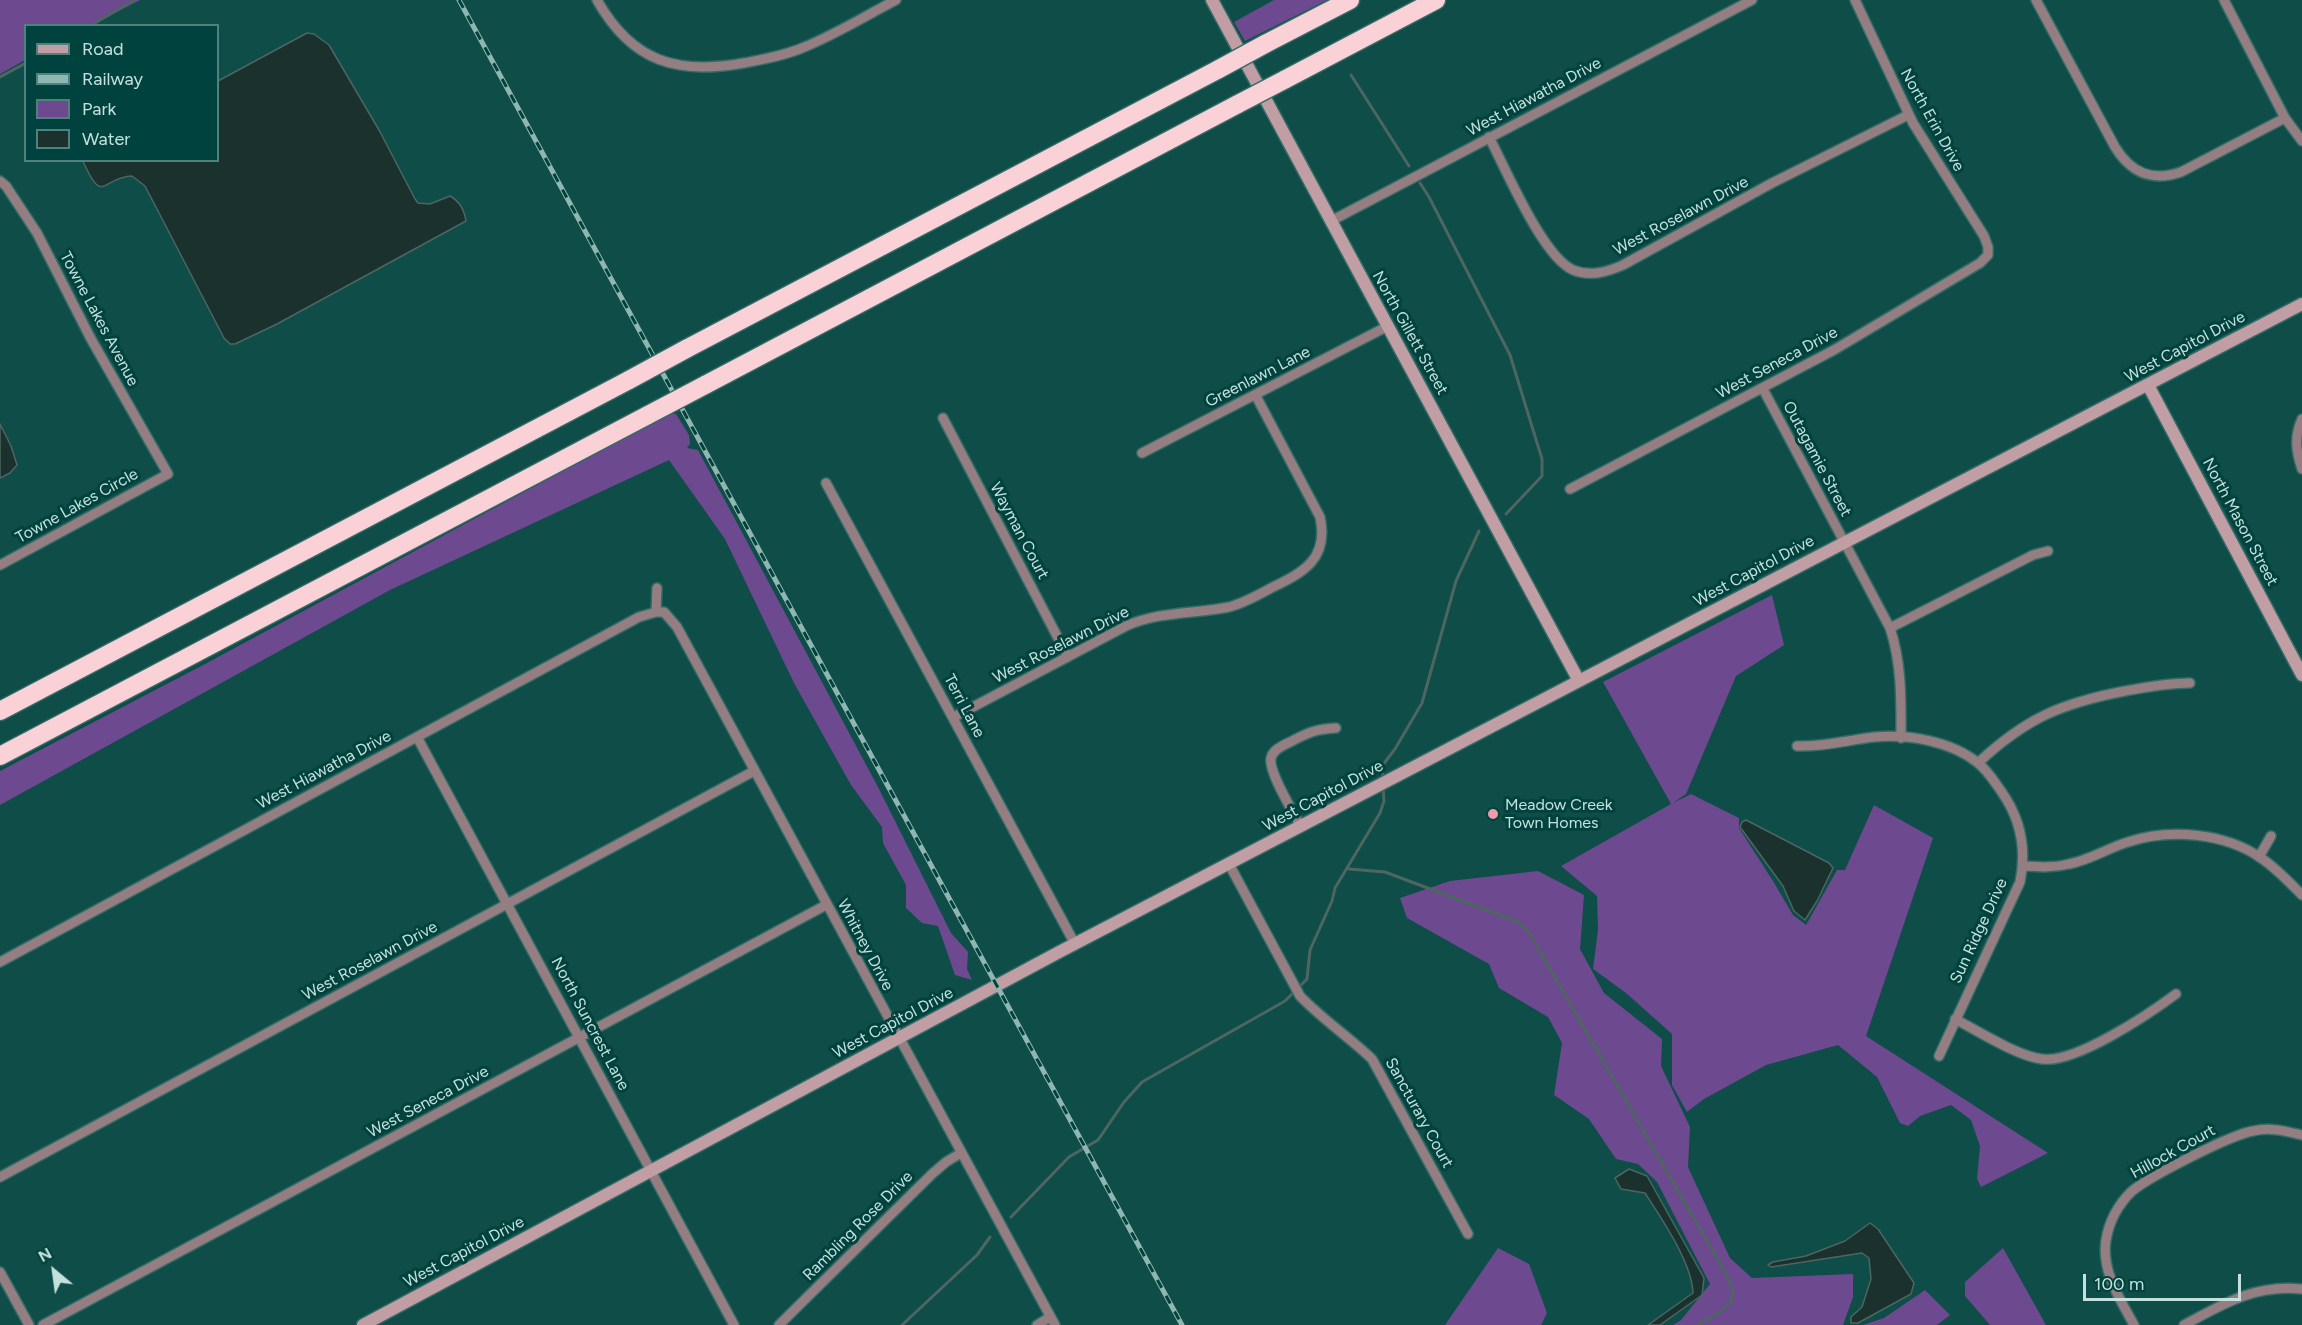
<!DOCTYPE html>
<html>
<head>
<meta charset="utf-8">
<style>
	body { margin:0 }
	#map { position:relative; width:2302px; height:1325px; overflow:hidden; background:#0f4d48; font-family:Figtree,sans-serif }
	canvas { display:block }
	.legend { position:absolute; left:24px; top:24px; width:195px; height:138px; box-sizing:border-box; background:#00423d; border:2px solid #4f827d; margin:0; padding:8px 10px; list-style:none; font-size:18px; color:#c5e1dd }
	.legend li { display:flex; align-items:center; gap:12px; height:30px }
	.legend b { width:30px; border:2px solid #4f827d }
	.north { position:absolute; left:24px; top:1241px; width:60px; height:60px; -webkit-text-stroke:4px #00423d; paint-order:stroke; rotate:331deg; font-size:16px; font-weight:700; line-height:24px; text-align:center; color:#c5e1dd }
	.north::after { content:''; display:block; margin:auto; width:21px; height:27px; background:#c5e1dd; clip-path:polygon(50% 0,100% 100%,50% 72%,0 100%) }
	.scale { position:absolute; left:2083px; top:1274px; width:158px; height:27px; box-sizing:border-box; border:3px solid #c5e1dd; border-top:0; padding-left:8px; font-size:18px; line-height:21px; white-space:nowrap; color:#c5e1dd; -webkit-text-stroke:4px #00423d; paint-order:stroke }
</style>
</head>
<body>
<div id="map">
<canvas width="2302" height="1325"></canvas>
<ul class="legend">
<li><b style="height:8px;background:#c19ea4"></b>Road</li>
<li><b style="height:8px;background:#90b6b1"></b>Railway</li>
<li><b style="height:16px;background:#6d4990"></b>Park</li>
<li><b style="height:16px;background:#1a312e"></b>Water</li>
</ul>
<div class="north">N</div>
<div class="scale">100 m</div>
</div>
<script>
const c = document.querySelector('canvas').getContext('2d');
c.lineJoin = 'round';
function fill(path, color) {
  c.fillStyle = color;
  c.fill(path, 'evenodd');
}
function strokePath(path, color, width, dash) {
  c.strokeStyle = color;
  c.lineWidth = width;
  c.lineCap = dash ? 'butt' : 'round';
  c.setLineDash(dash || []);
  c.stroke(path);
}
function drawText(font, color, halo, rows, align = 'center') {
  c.font = font + ' Figtree,sans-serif';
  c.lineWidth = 6;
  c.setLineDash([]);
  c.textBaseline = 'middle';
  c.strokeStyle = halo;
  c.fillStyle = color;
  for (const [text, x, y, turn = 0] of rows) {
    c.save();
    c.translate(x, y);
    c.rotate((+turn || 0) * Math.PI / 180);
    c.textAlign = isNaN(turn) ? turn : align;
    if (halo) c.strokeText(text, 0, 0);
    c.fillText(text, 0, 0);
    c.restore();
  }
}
fill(new Path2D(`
	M0,0H140L92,25L26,26L25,60L0,74Z
	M1274,0H1327L1245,41L1234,22Z
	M669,414H676L689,435L690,444L687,448L698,450L878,787L951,933L968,952L967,969L972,980L955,975L938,926L922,923L906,908V885L883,843L882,827L851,785L794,683L725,539L669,460L390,590L0,805V771L205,664Z
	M1772,595L1784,645L1736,676L1686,794L1673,803L1691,794L1739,818V828L1773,881L1793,915L1806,925L1837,870H1845L1874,805L1933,838L1866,1036L2048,1153L1981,1187L1977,1179L1980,1146L1971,1120L1951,1105L1920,1116L1908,1126L1900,1123L1877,1077L1838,1045L1766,1065L1704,1099L1687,1112L1672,1085V1034L1626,993L1593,969L1598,930L1597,896L1561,866L1671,804L1603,682Z
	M1538,871L1584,895L1580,949L1604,993L1662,1039L1661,1066L1690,1127L1688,1167L1730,1258L1752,1278L1853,1274V1297L1843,1325H1673L1681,1320L1710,1284L1657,1182L1638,1164L1616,1159L1589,1119L1554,1095L1562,1043L1548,1017L1499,988L1489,964L1407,918L1400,898L1450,881Z
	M1498,1248L1529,1264L1547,1313L1541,1325H1445Z
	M2003,1248L2046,1325H1990L1965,1296V1282Z
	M1925,1290L1950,1315L1937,1325H1863L1884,1318Z`), '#6d4990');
const water = new Path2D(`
	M307,33L314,34L329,45L379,130L415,199L418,203L430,204L450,196C460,202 464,209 466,221L277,324L235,344H230L224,338L145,186L132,176C102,177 103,207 83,161L218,160V81Z
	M0,424L11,446L17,465L10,473L0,478Z
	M1746,820L1829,863L1833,868L1817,901L1805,920L1794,911L1783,886L1740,827L1742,822Z
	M1629,1169L1647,1176L1704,1278L1702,1295L1660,1325H1648L1693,1293C1692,1263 1662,1219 1645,1193L1621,1189L1615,1178Z
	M1870,1223L1878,1229L1914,1283L1911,1294L1858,1323H1851V1317L1862,1307L1871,1279L1869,1258L1862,1253L1771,1267L1768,1265L1773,1262L1806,1256L1845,1241Z`);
fill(water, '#1a312e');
strokePath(water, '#4d6662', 1.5);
strokePath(new Path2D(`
	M90,26L134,0
	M1351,75L1409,166
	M0,77L26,63
	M1420,183L1429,197L1510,355L1542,459V476L1506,514
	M1383,780L1382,766L1395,749L1422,703L1456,581L1479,531
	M1349,869L1385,872L1518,922L1528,931L1726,1274L1733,1290L1731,1302L1719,1313L1698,1325
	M1011,1217L1069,1157L1098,1140L1124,1102L1142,1082L1285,1001L1307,979L1310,950L1332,901L1335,888L1380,813L1384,801L1383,787
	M902,1325L977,1255L990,1237`), '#4d6662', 3);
const street = new Path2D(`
	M597,0C632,62 677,75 744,63C764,59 783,56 802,48C835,35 865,16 896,0
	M2036,0L2115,147C2131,173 2152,182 2181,172L2285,118
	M2224,0L2285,118L2302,141
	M1489,137C1506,169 1542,256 1573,270C1590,277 1607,272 1623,265L1772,183L1908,115
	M0,181L6,186L37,233L91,339L168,474L0,565
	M1331,221L1752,0
	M1763,389L1890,628C1902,664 1901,701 1901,738
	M943,418L1068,657
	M2302,419C2294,437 2296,451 2302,469
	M1142,453L1388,326
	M826,483L1075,944
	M1570,489L1834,350L1980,263L1988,255V247L1984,236L1913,123L1855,0
	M656,612L657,588
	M1890,628L2033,555L2048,551
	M954,717L1126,626C1160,611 1194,614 1229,607C1244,603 1258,595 1271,588C1304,572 1329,559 1320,517L1256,396
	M417,737L734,1325
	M1797,746C1824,747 1848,740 1874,737C1908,734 1951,741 1978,763C1988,771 1994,781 2001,791C2021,819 2027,848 2020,882L1939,1056
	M1978,763C2026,718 2062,703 2125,691C2147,687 2167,683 2190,683
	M1301,827C1294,813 1268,772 1271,758C1273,749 1284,745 1292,741C1309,732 1317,729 1336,728
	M2259,857L2271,836
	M1229,864L1300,996C1322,1019 1349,1037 1372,1059L1468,1234
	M2023,866C2039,867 2053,868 2069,864C2090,860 2108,848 2128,842C2170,828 2225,833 2261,858C2276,868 2289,882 2302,895
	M0,962L639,617L656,612H664L677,627L1055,1325
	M1955,1019C1978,1031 2017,1056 2042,1059C2075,1064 2149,1014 2176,994
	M0,1177L754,771
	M0,1272L29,1325
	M43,1325L826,905
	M779,1325L932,1174L946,1162L961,1153
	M1037,1325L1050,1317
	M2134,1325C2120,1299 2101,1271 2106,1240C2109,1222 2118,1205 2131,1192C2148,1177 2230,1135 2253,1131C2270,1127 2285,1131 2302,1135
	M2184,1325C2223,1304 2255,1284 2302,1289`);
const secondary = new Path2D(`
	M1212,0L1579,681
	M2148,385L2302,675
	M363,1325L1061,951L2302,304`);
const highway = new Path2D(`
	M1265,44L1350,0
	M1284,80L1436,0
	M686,349L1219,69
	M705,385L1238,104
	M0,711L629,380
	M0,756L648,415`);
strokePath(street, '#336b66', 12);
strokePath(secondary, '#336b66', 15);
strokePath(highway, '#336b66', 21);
strokePath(street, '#947e82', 9);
strokePath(secondary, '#c19ea4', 12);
strokePath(highway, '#fbd1d8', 18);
const rail = new Path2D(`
	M459,0L1182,1325`);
strokePath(rail, '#90b6b1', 5);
strokePath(rail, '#00423d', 3, [9]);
const highwayBridge = new Path2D(`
	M1219,69L1265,44
	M1238,104L1284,80
	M629,380L686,349
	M648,415L705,385`);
strokePath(highwayBridge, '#336b66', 21, []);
strokePath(highwayBridge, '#fbd1d8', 18);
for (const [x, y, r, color] of [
	[1493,814,6,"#f29aad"]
]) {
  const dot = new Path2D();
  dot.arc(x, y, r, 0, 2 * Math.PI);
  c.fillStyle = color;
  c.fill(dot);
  strokePath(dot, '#00423d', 2);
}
drawText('16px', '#c5e1dd', '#00423d', [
	["West Hiawatha Drive",1534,97,-28],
	["North Erin Drive",1932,120,61],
	["West Roselawn Drive",1681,216,-28],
	["Towne Lakes Avenue",99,319,62],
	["North Gillett Street",1410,333,61],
	["West Capitol Drive",2185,347,-28],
	["West Seneca Drive",1777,363,-28],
	["Greenlawn Lane",1258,377,-27],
	["Outagamie Street",1817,459,62],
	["Towne Lakes Circle",77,506,-29],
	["North Mason Street",2240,522,62],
	["Wayman Court",1019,531,62],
	["West Capitol Drive",1754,571,-28],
	["West Roselawn Drive",1061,645,-27],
	["Terri Lane",964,706,62],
	["West Hiawatha Drive",324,770,-28],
	["West Capitol Drive",1323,796,-28],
	["Sun Ridge Drive",1979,931,-65],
	["Whitney Drive",865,945,62],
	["West Roselawn Drive",370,961,-28],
	["West Capitol Drive",893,1023,-28],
	["North Suncrest Lane",590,1024,62],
	["West Seneca Drive",428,1102,-28],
	["Sancturary Court",1419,1113,61],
	["Hillock Court",2173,1152,-29],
	["Rambling Rose Drive",858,1226,-45],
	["West Capitol Drive",464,1252,-28]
]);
drawText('16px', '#c5e1dd', '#00423d', [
	["Meadow Creek",1505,805],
	["Town Homes",1505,823]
], 'left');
</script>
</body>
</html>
